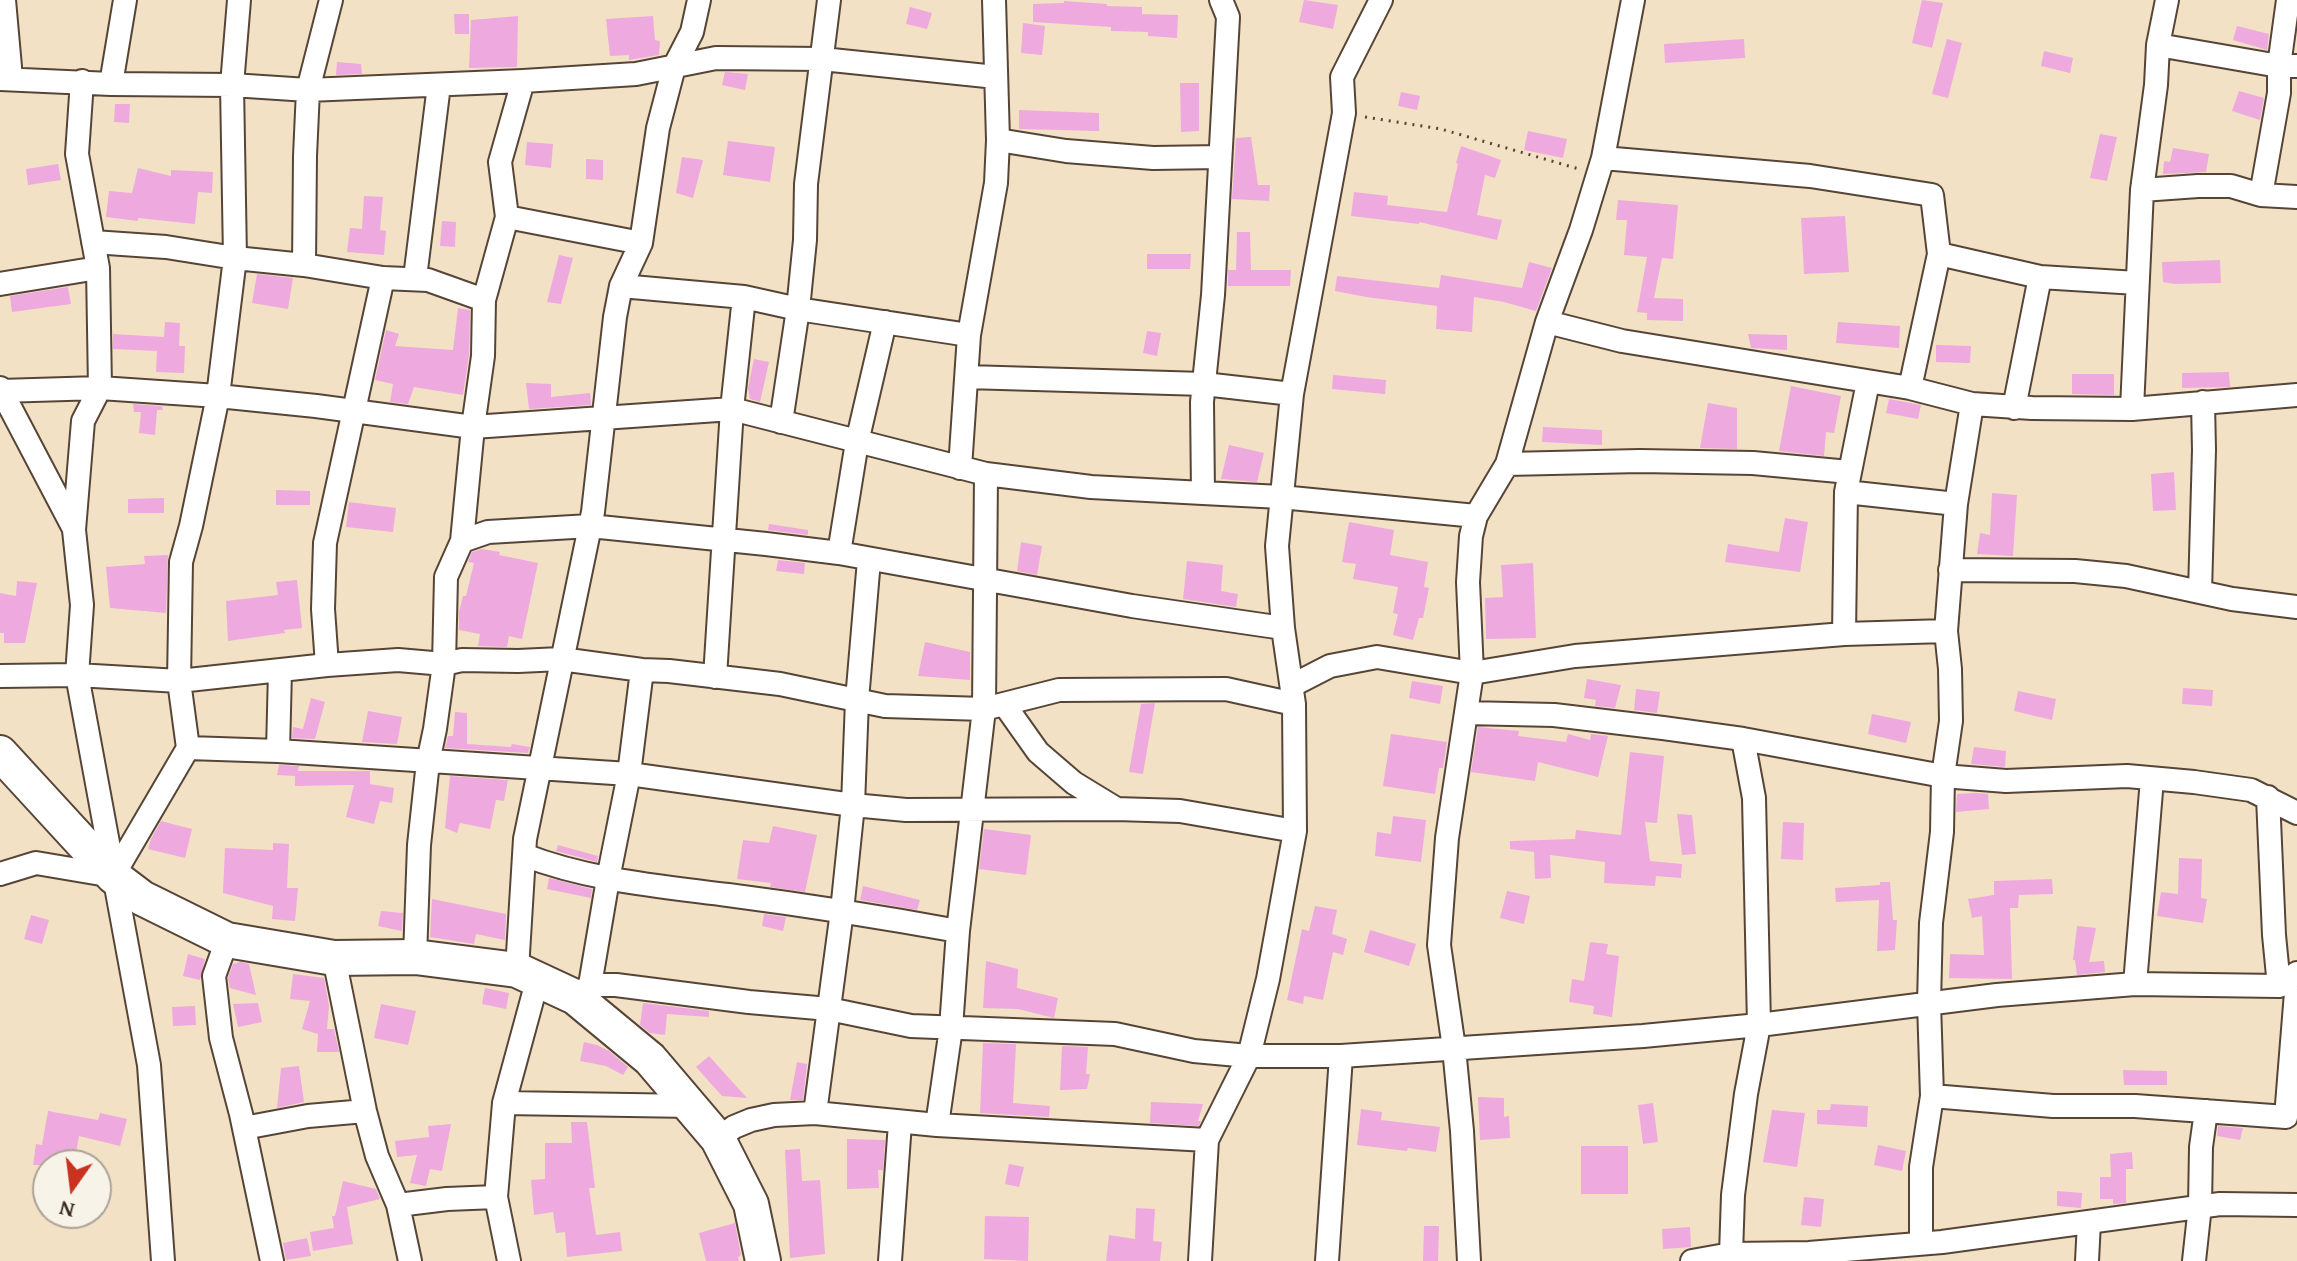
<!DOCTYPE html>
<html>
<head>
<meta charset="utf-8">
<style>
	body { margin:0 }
	#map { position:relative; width:2297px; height:1261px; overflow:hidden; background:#f2e1c5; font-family:"Gentium Book Plus",serif }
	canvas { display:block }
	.north { position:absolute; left:32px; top:1149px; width:80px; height:80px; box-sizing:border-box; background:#f7f3e8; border:2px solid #aca397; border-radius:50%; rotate:194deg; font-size:22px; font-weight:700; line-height:32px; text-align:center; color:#3b2a1e }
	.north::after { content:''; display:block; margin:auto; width:28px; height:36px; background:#c8321e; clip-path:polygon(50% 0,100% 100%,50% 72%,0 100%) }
</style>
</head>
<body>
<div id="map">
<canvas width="2297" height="1261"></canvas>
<div class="north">N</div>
</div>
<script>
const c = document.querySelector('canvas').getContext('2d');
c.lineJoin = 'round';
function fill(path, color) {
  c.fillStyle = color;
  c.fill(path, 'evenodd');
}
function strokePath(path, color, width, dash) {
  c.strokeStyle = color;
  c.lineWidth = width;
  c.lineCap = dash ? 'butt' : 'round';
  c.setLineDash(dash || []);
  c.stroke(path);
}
fill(new Path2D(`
	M1304,0L1338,5L1333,29L1299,22Z
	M1922,0L1943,3L1932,48L1912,43Z
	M1064,1L1107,4V6L1142,7V14L1178,15L1177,38L1148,36V32L1111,31V27L1033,22V4L1064,3Z
	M910,7L932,13L927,29L906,24Z
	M454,14H469V34H455Z
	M518,16L517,67L469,68L471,20Z
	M653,16L655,40L660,41L659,55L629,60V55L610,56L606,19Z
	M1023,23L1045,26L1042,55L1021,53Z
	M2237,26L2269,34L2267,50L2233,40Z
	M1744,39L1745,58L1665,63L1664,44Z
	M1947,39L1962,43L1948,98L1932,94Z
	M2044,51L2073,58L2070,73L2041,66Z
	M337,62L361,64L362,74L336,75Z
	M725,72L748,74L745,90L722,85Z
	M1180,83H1199V131L1181,132Z
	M2239,91L2264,98L2260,120L2232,111Z
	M1401,92L1420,96L1417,110L1398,106Z
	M115,104H130L129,123L114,122Z
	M1019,110L1099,113V131L1019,129Z
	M1528,131L1567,139L1563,158L1524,150Z
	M2100,134L2117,137L2107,181L2090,178Z
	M1251,137L1258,185H1270L1269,201L1232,199L1236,138Z
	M728,141L775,147L770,182L723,175Z
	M527,142L553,144L551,168L525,165Z
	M1461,146L1501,160L1495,178L1485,175L1477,215L1502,220L1497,240L1419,222V224L1351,216L1354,192L1388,196L1387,205L1447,212L1458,164L1456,163Z
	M2173,148L2209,154L2206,172L2163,174L2164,161L2170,162Z
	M682,157L703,160L693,198L676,193Z
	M586,159L603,160V180L586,179Z
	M58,164L61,180L28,185L26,169Z
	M138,168L171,176V170L213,172L212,193L198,192L195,224L138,218V221L106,217L109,191L132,193Z
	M364,196L383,197L380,230L386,231L384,255L347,252L350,228L362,229Z
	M1618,200L1678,205L1673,259L1662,258L1654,298L1683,299V321L1647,320V313L1637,312L1647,257L1624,255L1627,220H1616Z
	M1845,216L1849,272L1804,274L1801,218Z
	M442,221L456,222L455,247L440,246Z
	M1237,232H1250L1251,270H1291L1290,286H1228V270H1236Z
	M1147,254H1191L1190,269H1147Z
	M559,255L573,258L561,304L547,302Z
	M2220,260L2221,283L2174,284L2163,282L2162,262Z
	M1529,262L1552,268L1536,311L1504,302L1474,297L1472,332L1436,329L1437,306L1366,297L1335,291L1337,276L1439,288L1441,275L1522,288Z
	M257,274L293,278L288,309L252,303Z
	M68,287L71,304L12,312L10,296Z
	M458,308L470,310L469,355L463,395L414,387L408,404L390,402L393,384L375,380L386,330L399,334L395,346L453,350Z
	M165,322L180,323L179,346H185L184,373L156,372L157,351L113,349V334L164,337Z
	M1838,322L1900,326L1899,348L1836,343Z
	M1147,331L1161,333L1157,356L1143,353Z
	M1748,334L1787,335V350L1751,348Z
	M1936,345L1971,346L1970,363L1936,362Z
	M754,359L769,362L760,402L750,399L748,388Z
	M2229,372L2230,387L2182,388V373Z
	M2072,374H2114V395L2072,394Z
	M1333,375L1386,380L1385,394L1332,389Z
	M526,383L551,384V397L590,393L591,405L529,409Z
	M1791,386L1841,396L1834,433L1826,432L1824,456L1779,451Z
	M1889,399L1921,405L1918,419L1886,413Z
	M1708,403L1737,408V449L1700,448Z
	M133,404L162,406L163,410H157L155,435L139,433L141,412H134Z
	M1543,427L1602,430V445L1542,442Z
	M1229,445L1264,453L1257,482L1221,479Z
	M2174,472L2176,510L2153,511L2151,474Z
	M276,490L310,491V505H276Z
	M1992,493L2017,495L2013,556L1977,554L1980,533L1990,535Z
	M164,498V513H128V499Z
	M349,502L396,508L393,532L346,527Z
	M1785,518L1808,522L1800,572L1725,562L1728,544L1779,552Z
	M1349,522L1394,530L1390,555L1428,562L1424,587L1429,588L1423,618H1419L1413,640L1393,635L1398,614L1393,613L1398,587L1353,579L1356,564L1342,562Z
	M769,524L808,530V535L768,530Z
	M1021,542L1042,546L1037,575L1017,571Z
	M482,549L500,552L499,555L538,563L522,639L509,636L507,647L478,646L480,634L459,630V612L463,596H466L474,563L468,562L472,552Z
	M168,555L166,613L110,608L106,567L145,564L144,556Z
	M778,560L805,563L804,574L776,571Z
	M1187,561L1223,565L1221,591L1238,594L1236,607L1183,599Z
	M1533,563L1536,638L1486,639L1485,598L1503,597L1501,565Z
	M297,580L302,628L284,630L285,633L228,641L226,601L278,595L276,582Z
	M17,581L37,583L25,643H4V633H0V593L16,596Z
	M925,642L970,652V680L918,676Z
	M1587,679L1621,685L1615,708L1595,706L1596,700L1584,698Z
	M1412,681L1443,686L1440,704L1409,698Z
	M2183,688L2213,690L2212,706L2182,704Z
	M1636,689L1660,692L1657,713L1634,710Z
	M2018,691L2056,699L2052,720L2014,711Z
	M311,698L325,702L315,739L292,738L293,727L303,729Z
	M1155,703L1143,774L1129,772L1141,704Z
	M368,711L402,717L397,744L362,742Z
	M455,712L467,713V744L511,747L512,744L530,747L528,753L445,748L448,736H453Z
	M1872,714L1911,722L1906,743L1868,734Z
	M1478,727L1519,731L1518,736L1566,742L1568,734L1590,740L1591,734L1608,736L1598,777L1538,762L1535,781L1471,772Z
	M1391,734L1447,742L1443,768H1439L1435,794L1383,786Z
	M1974,747L2006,751L2005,767L1971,764Z
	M1630,752L1664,756L1657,823L1645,822L1650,861L1682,864L1681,878L1656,876L1655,886L1604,883L1605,862L1550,855L1551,878L1535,879L1534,852L1510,849V841L1575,839L1576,830L1621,835Z
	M279,765L299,766L298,771H370V784L394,788L392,803L380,801L374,824L346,817L354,785L295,786V776L277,775Z
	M450,776L508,780L504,801L496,800L490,829L460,823L457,833L445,828Z
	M1977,793L1988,794L1989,809L1956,812L1957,794Z
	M1677,814L1692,815L1696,854L1682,855Z
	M1393,816L1426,820L1421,862L1375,856L1377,832L1391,834Z
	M161,821L192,829L185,858L148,849L151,839Z
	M1783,822L1804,823L1803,860L1781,859Z
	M773,826L817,835L805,892L770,887L771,883L737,879L743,840L769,843Z
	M984,829L1031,835L1026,875L979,869Z
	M273,843L289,844L287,888H298L295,921L272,919L273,906L223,893L225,848L273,850Z
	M558,845L598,856L597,862L556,851Z
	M2179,858L2202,859L2201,898L2207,899L2203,923L2157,916L2161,892L2178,894Z
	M549,878L592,889L591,898L547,889Z
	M2052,879L2053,894L2019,895L2018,908H2010L2012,979L1949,978L1950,954L1984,955L1982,916L1972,918L1968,899L1994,895V881Z
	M1880,882H1890L1893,920H1897L1895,950L1877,951L1879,900L1836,902L1835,888L1880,885Z
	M863,886L920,900L917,910L860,900Z
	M1507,891L1530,896L1524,924L1500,918Z
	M432,899L506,914L505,940L476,934L474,944L430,937Z
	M1315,906L1337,910L1332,934L1347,939L1343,955L1333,952L1323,1000L1304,996L1303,1004L1287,1000L1302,929L1309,931Z
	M381,911L403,913L402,931L378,926Z
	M764,914L786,917L783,931L762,926Z
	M31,915L49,920L42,944L24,939Z
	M2077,926L2096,928L2089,962L2104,961L2105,972L2077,975L2075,960H2073Z
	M1370,930L1416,944L1409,966L1364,952Z
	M1590,942L1608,944L1606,954L1619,956L1612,1017L1593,1014L1594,1006L1569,1002L1572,979L1584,981Z
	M188,954L205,959L200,980L183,976Z
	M986,961L1018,969L1017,988L1058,998L1054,1018L1018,1009L983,1008Z
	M240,962L249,964L256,995L230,988L228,978L233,964Z
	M293,974L324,978L329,1006L327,1029H334L339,1052H317L318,1034L302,1029L310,1001L290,999Z
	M485,988L509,993L506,1009L482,1004Z
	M258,1003L262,1022L238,1027L233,1004Z
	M643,1003L709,1011V1017L667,1014L665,1035L650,1033L640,1025Z
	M381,1004L416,1011L408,1045L374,1038Z
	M195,1006L196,1025L173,1026L172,1007Z
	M584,1042L597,1045L609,1051L628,1067L623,1075L606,1066L580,1061Z
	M983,1043L1016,1044L1013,1103L1050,1106L1049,1117L980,1113Z
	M1062,1046L1088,1047L1086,1074H1090L1087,1089L1060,1090Z
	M709,1056L747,1098L722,1096L696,1067Z
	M797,1062L807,1064L803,1100H790Z
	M299,1066L304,1102L277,1108L281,1068Z
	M2123,1070L2167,1071V1085H2124Z
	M1478,1097L1504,1098V1117L1509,1116L1510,1138L1480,1140Z
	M1151,1102L1203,1104L1198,1121H1201L1199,1126L1150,1123Z
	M1653,1103L1658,1142L1643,1144L1638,1105Z
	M1831,1104L1868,1106L1867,1127L1817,1124V1110H1830Z
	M1361,1109L1382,1112L1381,1120L1440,1127L1436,1152L1408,1148L1407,1151L1357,1145Z
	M1772,1110L1805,1113L1797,1167L1763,1162Z
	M48,1111L98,1120L100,1113L127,1119L120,1146L79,1136L74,1165H33L36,1144L42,1145Z
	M571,1122H587L595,1188H589L596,1235L620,1232L622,1251L567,1257L565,1232L556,1233L553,1212L534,1215L531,1180L545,1179V1143H572Z
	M451,1124L442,1171L430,1169L426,1186L410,1183L417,1155L397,1157L395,1141L429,1137L428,1126Z
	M2218,1126L2243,1128L2240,1140L2217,1136Z
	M847,1139L885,1140L883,1170H878L879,1188L847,1189Z
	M1878,1145L1906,1151L1902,1171L1874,1165Z
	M1581,1146H1628V1194H1581Z
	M800,1149L802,1181L820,1180L825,1254L790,1258L785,1150Z
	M2132,1152L2133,1169H2126V1203L2113,1204V1199H2100V1177H2111L2110,1154Z
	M1009,1164L1024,1167L1019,1187L1005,1184Z
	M343,1181L376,1189L380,1199L347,1207L353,1244L313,1251L310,1232L334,1228L332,1216H335Z
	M2057,1191L2082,1193L2081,1208L2057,1206Z
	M1804,1197L1824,1199L1821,1227L1801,1225Z
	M1136,1208L1155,1209L1153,1241L1162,1242L1160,1261H1106L1109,1235L1135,1239Z
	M985,1216L1029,1217L1028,1261L984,1259Z
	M735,1223L741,1255L738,1257L739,1261H706L699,1233Z
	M1424,1226H1439L1438,1261H1423Z
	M1690,1227L1691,1247L1663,1249L1662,1229Z
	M307,1238L311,1256L286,1260L283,1243Z`), '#eeaade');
const minor = new Path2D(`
	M4,0L11,78
	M1221,0L1228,17L1213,295L1202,402L1203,493L1281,497L1476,516
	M2158,45L2279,66H2297
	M0,79L111,84L232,85L308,90L523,81L636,74L716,58L822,59L996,77
	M111,84L125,0
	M998,140L1066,151L1153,158L1220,157
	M1603,158L1810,176L1932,195L1939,254L1910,388
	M2142,190L2198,186H2231L2261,195L2297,197
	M2261,195L2279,93V66L2288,0
	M507,217L641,243
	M93,242L166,247L235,258L304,265L383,278L428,280L484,300
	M1939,254L2040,277L2137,283
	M304,265L305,156L308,90L331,0
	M415,278L439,85
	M0,284L98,268
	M621,286L744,297L798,309L969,335
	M1547,322L1622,341L1910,388L1972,404L2032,408L2132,409L2297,395
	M967,377L1204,384L1292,394
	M0,388L74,529
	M0,391L100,388L218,396L316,406L473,427L732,409L986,474L1091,487L1203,493
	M2014,408L2040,277
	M2132,409L2142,190L2156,85L2158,45L2167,0
	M781,422L798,309L805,240L806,184L829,0
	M1507,464L1640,461L1753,463L1849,472
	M960,468L969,335L996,183L998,140L994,0
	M1846,492L1956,504
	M462,541L488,532L590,526L766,544L839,553L1132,606L1283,628
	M839,553L857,442L885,322
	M1950,570L2075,571L2126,576L2232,599L2297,607
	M2200,592L2204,450L2203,402
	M1844,634L1846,492L1868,382
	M327,665L323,609L325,543L383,278
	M0,676L77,675L82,605L74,530L83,421L100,388L98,268L77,154L82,81
	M715,677L732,409L744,297
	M1293,685L1330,666L1377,657L1472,673L1575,656L1844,634L1946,631
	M1004,704L1038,752L1074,783L1115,808
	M1466,713L1554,715L1663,728L1743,739L1943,776L2006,781L2127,776L2194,782L2251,790L2297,813
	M188,748L278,751L629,774L853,805L906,810L1116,809L1180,811L1295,831
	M278,751L280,671
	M2268,797L2274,935L2279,986
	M524,855C588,880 659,886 728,895C805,905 881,917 958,931
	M0,874L36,863L113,876L188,748L179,681L181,562L191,526L218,396L235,258L232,85L239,0
	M227,940L214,976L221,1038L241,1114L272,1261
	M415,957L419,845L428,762L435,729L444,664L446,577L462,541L473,427L483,356L484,300L507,217L500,162L523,81
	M334,958L365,1111L377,1156L398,1205L410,1261
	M517,970L525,839L593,512L615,317L621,286L641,243L658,128L674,67L692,32L699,0
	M2135,984L2152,779
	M590,985L608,879L629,774L642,670
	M575,997L590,985H616L749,1002L829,1009L911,1026L1115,1034L1194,1051L1249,1056H1341L1643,1036L1759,1025L1997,995L2135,984L2279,986L2297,973
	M1932,1096L2053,1106H2135L2286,1117L2297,980
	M504,1103L692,1106
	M815,1113L842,911L853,805L857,700L869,560
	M937,1125L951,1028L958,931L984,709L986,474
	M244,1128L308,1116L365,1111
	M718,1139L734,1127L751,1120L774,1115L815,1113L937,1125L1207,1140
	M398,1205L447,1199L496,1197
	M1921,1243V1167L1932,1096L1929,1003L1931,923L1942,832L1943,776L1951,721L1950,669L1946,631L1956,504L1972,404
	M1731,1254L1733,1195L1746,1094L1759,1025L1754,798L1743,739
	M163,1261L149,1065L77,675L179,681L327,665L398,660L444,664L462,660L518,661L561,659L642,670L669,671L780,684L885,706L984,709L1059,690L1226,689L1294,704
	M509,1261L496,1197L504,1103L538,978
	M890,1261L900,1123
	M1200,1261L1207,1140L1249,1056L1268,979L1295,831L1294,704L1283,628L1277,546L1292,394L1344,113L1342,77L1381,0
	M1327,1261L1341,1056
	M1469,1261L1462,1131L1454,1048L1439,945L1447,838L1472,673L1468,582L1471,536L1476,516L1507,464L1547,322L1581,230L1603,158L1633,0
	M1692,1261L1731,1254L1809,1253L1942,1242L2220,1204L2297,1205
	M2087,1261L2089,1222
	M2194,1261L2200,1206L2201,1147L2206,1111`);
const primary = new Path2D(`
	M0,753L113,876L142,898L227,940L334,958L415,957L517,970L575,997L650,1059L718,1139L751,1204L763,1261`);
strokePath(minor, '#564537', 26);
strokePath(primary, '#564537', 38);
strokePath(new Path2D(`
	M1365,117L1441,129L1579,169`), '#564537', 3, [2, 6]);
strokePath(minor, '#fff', 22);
strokePath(primary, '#fff', 34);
</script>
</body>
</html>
